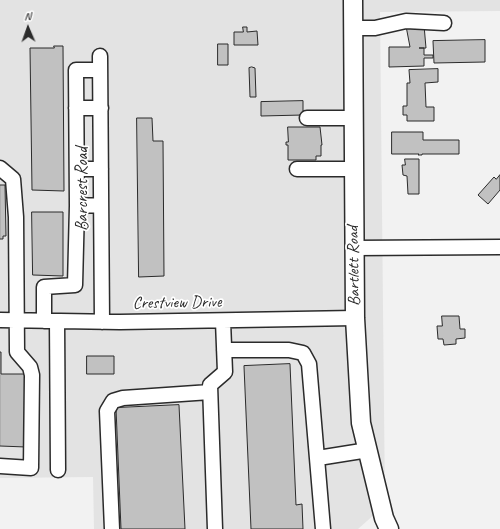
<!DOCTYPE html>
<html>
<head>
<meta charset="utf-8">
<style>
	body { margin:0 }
	#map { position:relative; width:500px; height:529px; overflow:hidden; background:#f2f2f2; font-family:Caveat,sans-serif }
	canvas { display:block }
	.north { position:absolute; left:8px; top:8px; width:40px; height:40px; -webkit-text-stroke:3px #fff; paint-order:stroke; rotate:358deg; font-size:11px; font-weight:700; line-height:16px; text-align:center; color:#2b2b2b }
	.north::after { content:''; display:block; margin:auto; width:14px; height:18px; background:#2b2b2b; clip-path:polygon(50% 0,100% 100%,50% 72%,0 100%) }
</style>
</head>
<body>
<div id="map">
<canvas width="500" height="529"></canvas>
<div class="north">N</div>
</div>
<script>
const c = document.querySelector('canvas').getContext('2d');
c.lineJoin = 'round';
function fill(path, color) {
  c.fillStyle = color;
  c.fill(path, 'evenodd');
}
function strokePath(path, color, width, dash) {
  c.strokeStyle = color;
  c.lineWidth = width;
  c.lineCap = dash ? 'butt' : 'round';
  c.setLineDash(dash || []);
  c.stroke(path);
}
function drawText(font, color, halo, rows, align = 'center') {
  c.font = font + ' Caveat,sans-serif';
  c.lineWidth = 3.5;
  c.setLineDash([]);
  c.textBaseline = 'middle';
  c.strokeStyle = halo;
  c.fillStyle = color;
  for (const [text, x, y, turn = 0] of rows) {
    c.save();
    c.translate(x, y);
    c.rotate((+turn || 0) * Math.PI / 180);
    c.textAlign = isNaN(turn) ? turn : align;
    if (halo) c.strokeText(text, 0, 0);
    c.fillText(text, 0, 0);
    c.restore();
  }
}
fill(new Path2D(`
	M0,0H500V11L380,12L385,505L358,529H94L93,477L0,478Z`), '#e3e3e3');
const building = new Path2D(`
	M424,25L426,48H419H424V55H433V58H424V66L389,67V47H410L406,26Z
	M243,27H247V32L257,31L258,45H234V32H243Z
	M485,40V62L434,63L433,41Z
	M218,44H228V65H218Z
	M54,46H63L64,191L32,190L30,48H54Z
	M252,67L255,68L256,97H250L249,68Z
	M438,69V82L425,83L426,107H434V121H407V115H403V106H407V83H410L409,70Z
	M303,101V115L261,116V102Z
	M137,118H152L153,141H163L164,276L139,277Z
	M288,127H320L322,145H321V156H316V160H288V145H286V142H288Z
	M392,132H423V140H459V154H422V155H418L419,154H392Z
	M405,159H419V194H408L407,176L403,175L402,165H405Z
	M500,175V190L488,204L478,195L494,177L496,179Z
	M0,185H5L6,236H3V239H0Z
	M32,212H63V276L33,275Z
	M442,316H459L460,329H465V338L456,339V344L444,345L443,339H438L437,326H442Z
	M0,352H1V374H26V447L0,446Z
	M87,356H114V374H87Z
	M290,364L296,505L302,504L303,529H251L244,366Z
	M179,405L185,529H121L116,408Z`);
fill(building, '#c1c1c1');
strokePath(building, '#2b2b2b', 1);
const minor = new Path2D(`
	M353,28H375L406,21L444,23
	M100,56L102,322
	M100,70H76L77,206L101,205
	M76,108H101
	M307,118H353
	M0,168L13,179L16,217L17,352L30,367L32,375L31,468L0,466
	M77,169H101
	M297,169H354
	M354,248L500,247
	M0,320L120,322L355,318
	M44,321V287L75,285L77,206
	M57,321L58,470
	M224,350H289L303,353L309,364L323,529
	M318,458L368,450
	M112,529L107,411L113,401L123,398L210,392
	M215,529L210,385L225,372L223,321`);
const major = new Path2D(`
	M353,0L355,318L361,423L384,518L389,529`);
strokePath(minor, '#2b2b2b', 17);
strokePath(major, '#2b2b2b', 21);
strokePath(minor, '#fff', 14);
strokePath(major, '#fff', 18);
drawText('17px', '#2b2b2b', '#fff', [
	["Barcrest Road",83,189,-90],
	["Bartlett Road",354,266,-91],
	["Crestview Drive",177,303,-1]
]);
</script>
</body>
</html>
